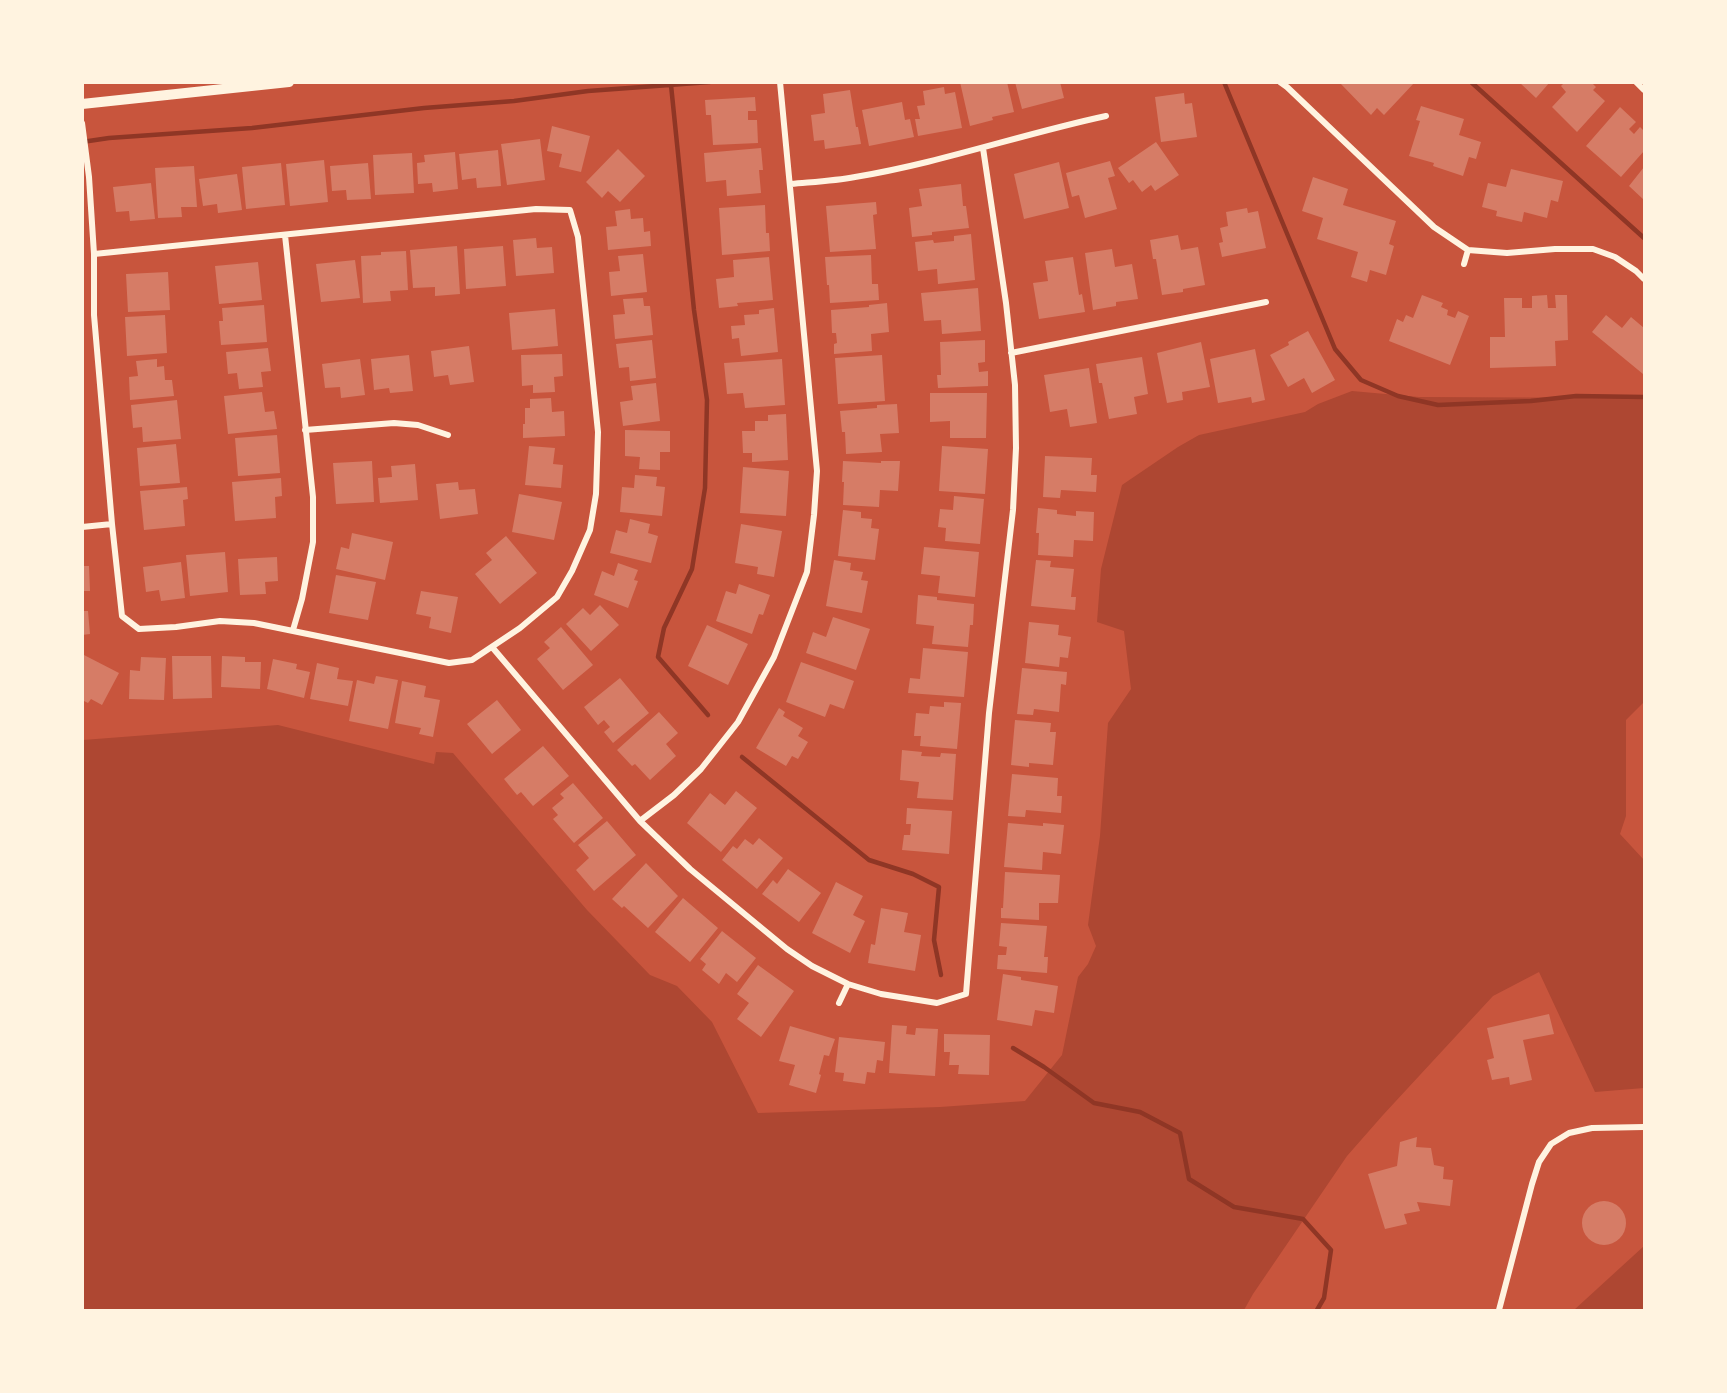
<!DOCTYPE html>
<html>
<head>
<meta charset="utf-8">
<style>
	body { margin:0 }
	#map { position:relative; width:1727px; height:1393px; overflow:hidden; background:#c8553d; font-family:Arial,sans-serif }
	canvas { display:block }
	.frame { position:absolute; inset:0; border:84px solid #fff3e0; pointer-events:none }
</style>
</head>
<body>
<div id="map">
<canvas width="1727" height="1393"></canvas>
<div class="frame"></div>
</div>
<script>
const c = document.querySelector('canvas').getContext('2d');
c.lineJoin = 'round';
function fill(path, color) {
  c.fillStyle = color;
  c.fill(path, 'evenodd');
}
function strokePath(path, color, width, dash) {
  c.strokeStyle = color;
  c.lineWidth = width;
  c.lineCap = dash ? 'butt' : 'round';
  c.setLineDash(dash || []);
  c.stroke(path);
}
fill(new Path2D(`
	M1352,391L1419,397L1644,398V702L1626,720V816L1620,834L1644,860V1088L1595,1092L1539,972L1493,996L1383,1115L1347,1156L1253,1294L1244,1310H83V740L278,725L434,764L436,752L453,753L587,910L650,975L677,986L712,1022L758,1113L940,1107L1025,1101L1062,1055L1078,977L1088,964L1096,946L1088,925L1100,836L1108,723L1131,689L1124,631L1097,622L1101,569L1122,485L1178,447L1199,435L1305,412L1318,404Z
	M1644,1246V1310H1574Z`), '#ae4732');
strokePath(new Path2D(`
	M1224,82L1335,349L1361,380L1398,396L1438,405L1531,401L1576,396L1644,397
	M1471,82L1644,238
	M671,85L694,310L707,400L705,488L692,569L664,628L658,657L708,715
	M82,142L109,138L252,128L424,108L514,101L588,91L710,82
	M742,757L869,860L913,874L939,887L934,940L941,975
	M1013,1048L1044,1067L1094,1103L1140,1112L1180,1133L1189,1179L1234,1207L1303,1219L1331,1250L1324,1298L1317,1310`), '#8f3625', 4.5);
fill(new Path2D(`
	M960,82H1007L1014,112L992,117L993,120L970,126Z
	M1015,82H1060L1064,98L1022,109Z
	M1339,82H1415L1384,115L1377,108L1371,115Z
	M1519,82H1550L1536,98Z
	M1565,82H1591L1596,87L1593,90L1605,101L1577,132L1552,107L1566,92L1561,86Z
	M944,87L945,94L955,92L962,128L918,136L915,119H920L917,106L925,105L923,91Z
	M850,90L856,127H858L861,144L825,149L824,140L814,141L811,115L825,113L823,94Z
	M1184,93L1185,104L1192,103L1197,137L1161,142L1155,97Z
	M755,97L756,111H748V120H757L758,143L713,145L711,115H706L705,100Z
	M902,102L905,120L910,119L914,137L869,146L862,110Z
	M1421,106L1464,119L1459,135L1481,142L1476,159L1469,157L1463,176L1433,166L1434,163L1409,156L1420,121L1416,120Z
	M1620,107L1636,122L1629,129L1634,134L1640,127L1644,131V151L1621,177L1586,146Z
	M552,126L590,136L581,172L559,167L562,154L547,151Z
	M540,139L545,180L507,185L501,144Z
	M1156,142L1179,175L1155,191L1151,185L1142,192L1133,180L1129,183L1118,168Z
	M761,148L763,170H759L761,193L727,196L726,180L706,182L704,153Z
	M618,149L645,176L620,202L608,191L602,198L586,182Z
	M498,150L501,186L477,188L476,178L462,180L459,154Z
	M455,152L458,189L433,192L432,183L418,184L417,163L425,162L424,155Z
	M412,153L414,193L375,195L373,155Z
	M324,160L328,202L290,206L286,164Z
	M1110,161L1115,176L1108,178L1117,209L1085,218L1079,195L1072,197L1066,173Z
	M1059,162L1069,208L1024,219L1014,174Z
	M281,163L285,205L246,209L242,167Z
	M368,163L371,199L347,200L346,190L332,191L330,166Z
	M194,166L197,207H181L182,217L158,218L155,168Z
	M1644,167V200L1629,186Z
	M1511,169L1563,181L1558,202L1551,200L1547,218L1524,212L1522,222L1496,216L1497,211L1482,207L1488,183L1506,187Z
	M237,174L242,210L218,213L217,204L203,206L199,179Z
	M1313,177L1348,189L1343,205L1396,221L1389,244L1394,246L1386,275L1370,270L1367,282L1351,277L1358,252L1317,239L1323,218L1302,211Z
	M151,183L155,219L130,221L129,211L116,212L113,187Z
	M961,184L963,206H966L969,228L932,232V235L912,237L909,208L922,206L919,189Z
	M876,202L877,214L873,215L876,249L830,252L826,206Z
	M765,205L766,233H769L770,251L722,255L719,208Z
	M1247,208L1248,213L1258,211L1266,248L1222,257L1219,243L1223,242L1220,228L1228,226L1226,212Z
	M630,209L631,219L643,218L644,232L650,231L651,246L608,250L606,227L617,226L615,211Z
	M971,234L975,280L938,284L937,269L918,271L915,242L933,240L934,243L954,241V236Z
	M1178,235L1181,250L1198,247L1205,285L1183,289V292L1162,295L1156,259H1153L1150,240Z
	M536,238L537,248L552,247L554,273L516,276L513,240Z
	M457,246L460,294L435,296V287L413,288L410,250Z
	M503,246L506,286L466,289L464,249Z
	M1112,249L1115,267L1132,264L1138,299L1116,302V306L1093,310L1085,253Z
	M406,251L408,290L390,291L391,301L363,303L361,256L381,255V252Z
	M643,254L647,292L611,296L609,272L620,271L618,256Z
	M871,255L872,284H878L879,300L830,303L829,285H827L825,257Z
	M769,257L773,300L737,303L738,306L719,308L716,279L734,277L733,260Z
	M1073,257L1079,295L1082,294L1085,312L1039,319L1033,283L1048,281L1045,261Z
	M355,260L360,298L321,302L316,264Z
	M258,262L262,300L219,304L215,266Z
	M168,272L170,310L128,312L126,274Z
	M978,288L981,331L942,334L941,320L924,321L921,293Z
	M1422,295L1443,303L1441,307L1448,310L1447,315L1455,318L1458,311L1469,316L1450,365L1389,341L1397,319L1403,322L1406,315L1413,318Z
	M1547,295L1548,308H1556L1555,295H1567L1568,340L1555,341L1556,366L1490,368V337H1505L1504,298H1522V308H1532V296Z
	M643,298L644,306H650L653,335L615,339L613,315L625,314L623,299Z
	M887,303L889,332L871,334L872,351L834,354V344L837,343L836,333H832L831,310L869,307V305Z
	M264,305L267,342L221,345L219,321H223L222,308Z
	M774,308L778,352L741,356L739,338L732,339L731,326L745,325L744,315L759,314V310Z
	M555,309L558,346L512,350L509,313Z
	M165,315L167,353L127,356L125,317Z
	M1606,315L1622,328L1631,317L1644,328V372L1643,374L1592,332Z
	M1308,331L1335,380L1312,393L1304,378L1288,387L1270,355L1289,345L1288,342Z
	M652,340L656,378L630,381L629,367L619,368L616,344Z
	M985,340V362L978,363L979,372L988,371V386L938,388L937,375H941L940,342Z
	M1201,342L1210,387L1182,392L1183,400L1167,403L1157,353Z
	M469,346L474,382L450,385L448,375L434,377L431,351Z
	M268,348L271,371L261,372L263,387L239,389L237,373L228,374L226,352Z
	M1255,349L1265,400L1252,403L1251,397L1218,403L1210,359Z
	M562,354L563,376L554,377L555,392L533,393V385L522,386L521,355Z
	M409,355L413,391L390,393L389,388L374,390L371,359Z
	M882,355L885,401L838,404L835,358Z
	M1142,357L1148,394L1134,397L1137,414L1109,419L1102,383H1099L1096,364Z
	M157,359V367L164,366L165,380H172L174,396L130,400L129,377L138,376L136,361Z
	M360,359L365,395L341,398L340,387L325,388L322,364Z
	M782,359L785,405L745,408L743,393L727,394L724,363Z
	M1089,368L1097,423L1070,427L1067,409L1050,412L1044,375Z
	M656,383L660,421L623,426L620,402L633,400L631,386Z
	M262,392L265,412L274,411L277,429L228,434L224,396Z
	M930,393H987L986,438H950V421L930,422Z
	M551,398L552,412L564,411L565,436L523,438V424H525V408H530V399Z
	M177,400L181,439L143,442L142,427L133,428L131,405Z
	M897,404L899,433L880,434L882,452L846,454L845,432H842L840,411L877,408V405Z
	M786,414L788,460L752,462V453H743L742,431H755V421H768V415Z
	M625,430L670,431V452H660V470L639,469L640,457L625,456Z
	M277,435L280,473L238,476L235,438Z
	M176,444L180,483L140,486L137,448Z
	M529,446L555,448L553,464L563,465L561,488L525,485Z
	M942,446L988,449L985,494L939,491Z
	M1045,456L1092,458L1091,475H1097L1096,492L1061,490L1060,498L1043,497Z
	M372,461L374,502L336,504L333,463Z
	M843,461L881,463V461H900L898,491L880,490L879,507L843,505L844,482H842Z
	M415,464L418,500L380,503L378,478L392,477L391,466Z
	M743,467L789,471L786,516L740,513Z
	M635,475L657,477L656,486L665,487L662,516L620,512L622,487L634,488Z
	M281,478L282,496L275,497L276,518L235,521L232,482Z
	M458,482L459,490L475,489L478,514L440,519L436,484Z
	M187,487L188,499L183,500L185,526L144,530L140,491Z
	M519,494L562,502L554,540L512,532Z
	M954,496L984,499L980,544L945,541L946,528L938,527L940,509L953,510Z
	M1038,508L1057,510V514L1076,516V511L1094,512L1093,541L1074,540L1073,557L1038,555L1039,533H1036Z
	M843,510L861,512V518L872,519L871,528L879,529L875,560L838,556Z
	M630,519L650,524L648,533L658,536L651,563L610,553L616,530L627,533Z
	M741,524L782,531L774,577L757,574L758,567L735,563Z
	M352,533L393,542L385,580L336,569L341,547L349,549Z
	M506,536L537,573L500,604L475,574L492,560L486,553Z
	M924,547L979,552L975,597L938,593L940,576L921,574Z
	M225,552L228,592L190,596L186,555Z
	M277,557L278,581L265,582L266,594L240,595L238,559Z
	M834,560L851,563L850,570L863,572L861,580L868,581L862,613L826,606Z
	M1036,560L1051,561L1050,567L1074,569L1071,597H1076L1075,610L1031,606Z
	M181,562L185,598L161,601L159,590L146,592L143,567Z
	M618,563L638,570L634,580L638,581L628,608L594,595L602,571L614,576Z
	M82,566H89L90,591H82Z
	M336,575L376,582L368,620L329,613Z
	M739,584L770,595L763,615L759,614L752,634L716,621L726,591L736,594Z
	M421,591L458,597L451,633L429,628L431,617L416,614Z
	M918,595L937,597V600L974,604L973,625H970L968,647L932,644L934,626L916,624Z
	M600,605L619,625L591,651L566,624L583,608L590,615Z
	M82,611H88L90,634L82,635Z
	M833,617L870,629L856,670L806,653L813,632L826,637Z
	M1029,622L1059,625L1058,635L1071,637L1068,658L1060,657L1059,667L1025,663Z
	M707,625L748,644L728,685L688,666Z
	M561,627L593,665L563,690L537,659L550,648L544,642Z
	M923,648L968,652L964,697L908,693L910,678L920,679Z
	M84,655L119,673L102,705L91,699L88,703L82,700V659Z
	M172,656H211L212,698L173,699Z
	M222,656L245,657V662H261L260,689L221,687Z
	M141,657L166,658L164,700L129,699L130,670L140,671Z
	M273,659L297,664L296,669L310,672L304,698L267,689Z
	M801,662L854,681L844,709L830,704L825,717L786,702Z
	M317,663L339,668L337,679L353,681L348,706L310,699Z
	M1022,668L1067,672L1066,685L1061,684L1059,712L1034,709L1033,715L1017,714Z
	M376,676L398,680L388,729L349,721L357,680L374,684Z
	M620,678L649,713L613,743L604,732L610,727L604,720L598,725L584,707Z
	M402,681L426,686L424,697L440,700L433,737L419,734L421,728L395,723Z
	M497,700L521,730L492,754L467,724Z
	M944,702L961,703L957,749L920,746L921,736H914L916,713L929,714L930,706L944,707Z
	M779,708L785,712L783,716L803,728L798,736L808,742L798,759L792,756L786,766L756,748Z
	M659,712L678,733L666,744L676,756L650,780L635,764L632,766L617,750Z
	M1015,720L1051,723L1050,732H1056L1053,765L1029,763V767L1011,765Z
	M543,746L569,776L533,806L521,792L517,795L504,779Z
	M902,750L922,752L921,756L940,757L941,753L956,754L953,800L917,798L919,782L900,780Z
	M1012,774L1058,778L1057,796H1062L1061,813L1026,810L1025,817L1008,816Z
	M573,783L603,818L574,843L553,819L558,815L552,808L564,798L560,794Z
	M736,791L757,808L721,852L687,823L710,793L725,805Z
	M907,808L952,811L949,854L902,850L904,835H910L911,824H906Z
	M607,821L636,855L594,891L576,870L589,858L578,845Z
	M1008,823L1043,826V823L1064,825L1061,854L1043,852L1042,870L1004,867Z
	M759,838L783,858L757,889L722,860L733,846L737,849L745,839L753,845Z
	M646,863L678,896L648,928L624,906L622,908L612,899Z
	M788,869L821,893L799,922L762,894L773,880L777,884Z
	M1005,872L1060,875L1058,903H1039V920L1001,918V908H1003Z
	M836,882L863,896L853,915L865,921L850,953L812,933Z
	M683,898L718,928L690,962L655,932Z
	M881,908L908,913L904,932L921,935L915,971L868,963L871,944L875,945Z
	M1001,923L1047,926L1044,957H1048L1047,973L997,969L998,955H1006L1007,947L999,946Z
	M722,931L756,958L737,982L726,973L719,984L702,970L706,964L700,959Z
	M758,965L794,991L761,1037L737,1019L749,1003L737,994Z
	M1003,974L1021,977V980L1058,986L1054,1013L1035,1010L1032,1026L997,1020Z
	M1549,1014L1554,1034L1523,1040L1532,1080L1510,1085L1509,1077L1492,1080L1487,1060L1494,1058L1487,1028Z
	M892,1025L907,1026L906,1034L915,1035L916,1028L938,1029L935,1076L889,1073Z
	M790,1026L835,1039L829,1056L824,1055L819,1074L821,1075L816,1093L789,1085L795,1065L779,1061Z
	M944,1034L990,1035L989,1075L958,1074L959,1065H949L950,1052H944Z
	M839,1037L885,1042L883,1061L877,1060L875,1073L867,1072L865,1084L843,1081L844,1073L835,1072Z
	M1417,1137L1416,1147L1431,1148L1434,1165L1444,1167L1443,1179L1453,1180L1450,1206L1417,1202L1420,1211L1404,1214L1407,1224L1385,1229L1368,1174L1397,1166L1400,1142Z
	M1582 1223a22 22 0 1 1 44 0a22 22 0 1 1-44 0Z`), '#d67c66');
strokePath(new Path2D(`
	M1280,82L1287,87L1434,227L1468,250L1507,253L1555,249H1593L1615,257L1636,271L1644,279
	M1636,82L1644,90
	M82,123L89,177L94,254V315L112,524
	M791,184C812,182 834,181 855,177C940,163 1022,134 1106,116
	M285,235L313,497V542L302,599L293,630
	M1464,264L1468,250
	M1011,353L1266,302
	M305,430L394,423L418,425L448,435
	M82,527L112,524L122,616L139,629L176,627L220,621L254,623L449,663L472,660L520,628L557,597L572,571L590,530L596,494L598,432L578,237L570,210L536,209L94,254
	M492,647L640,821L690,869L787,949L812,966L848,984L881,994L937,1003L966,994L989,713L1013,510L1016,448L1015,385L1006,303L983,148
	M640,821L674,795L701,769L738,722L774,657L807,572L814,515L817,471L780,82
	M839,1003L848,984
	M1499,1310L1532,1184L1539,1162L1551,1144L1569,1133L1592,1128L1644,1127`), '#fff3e0', 6);
strokePath(new Path2D(`
	M82,104L289,82`), '#fff3e0', 10);
</script>
</body>
</html>
